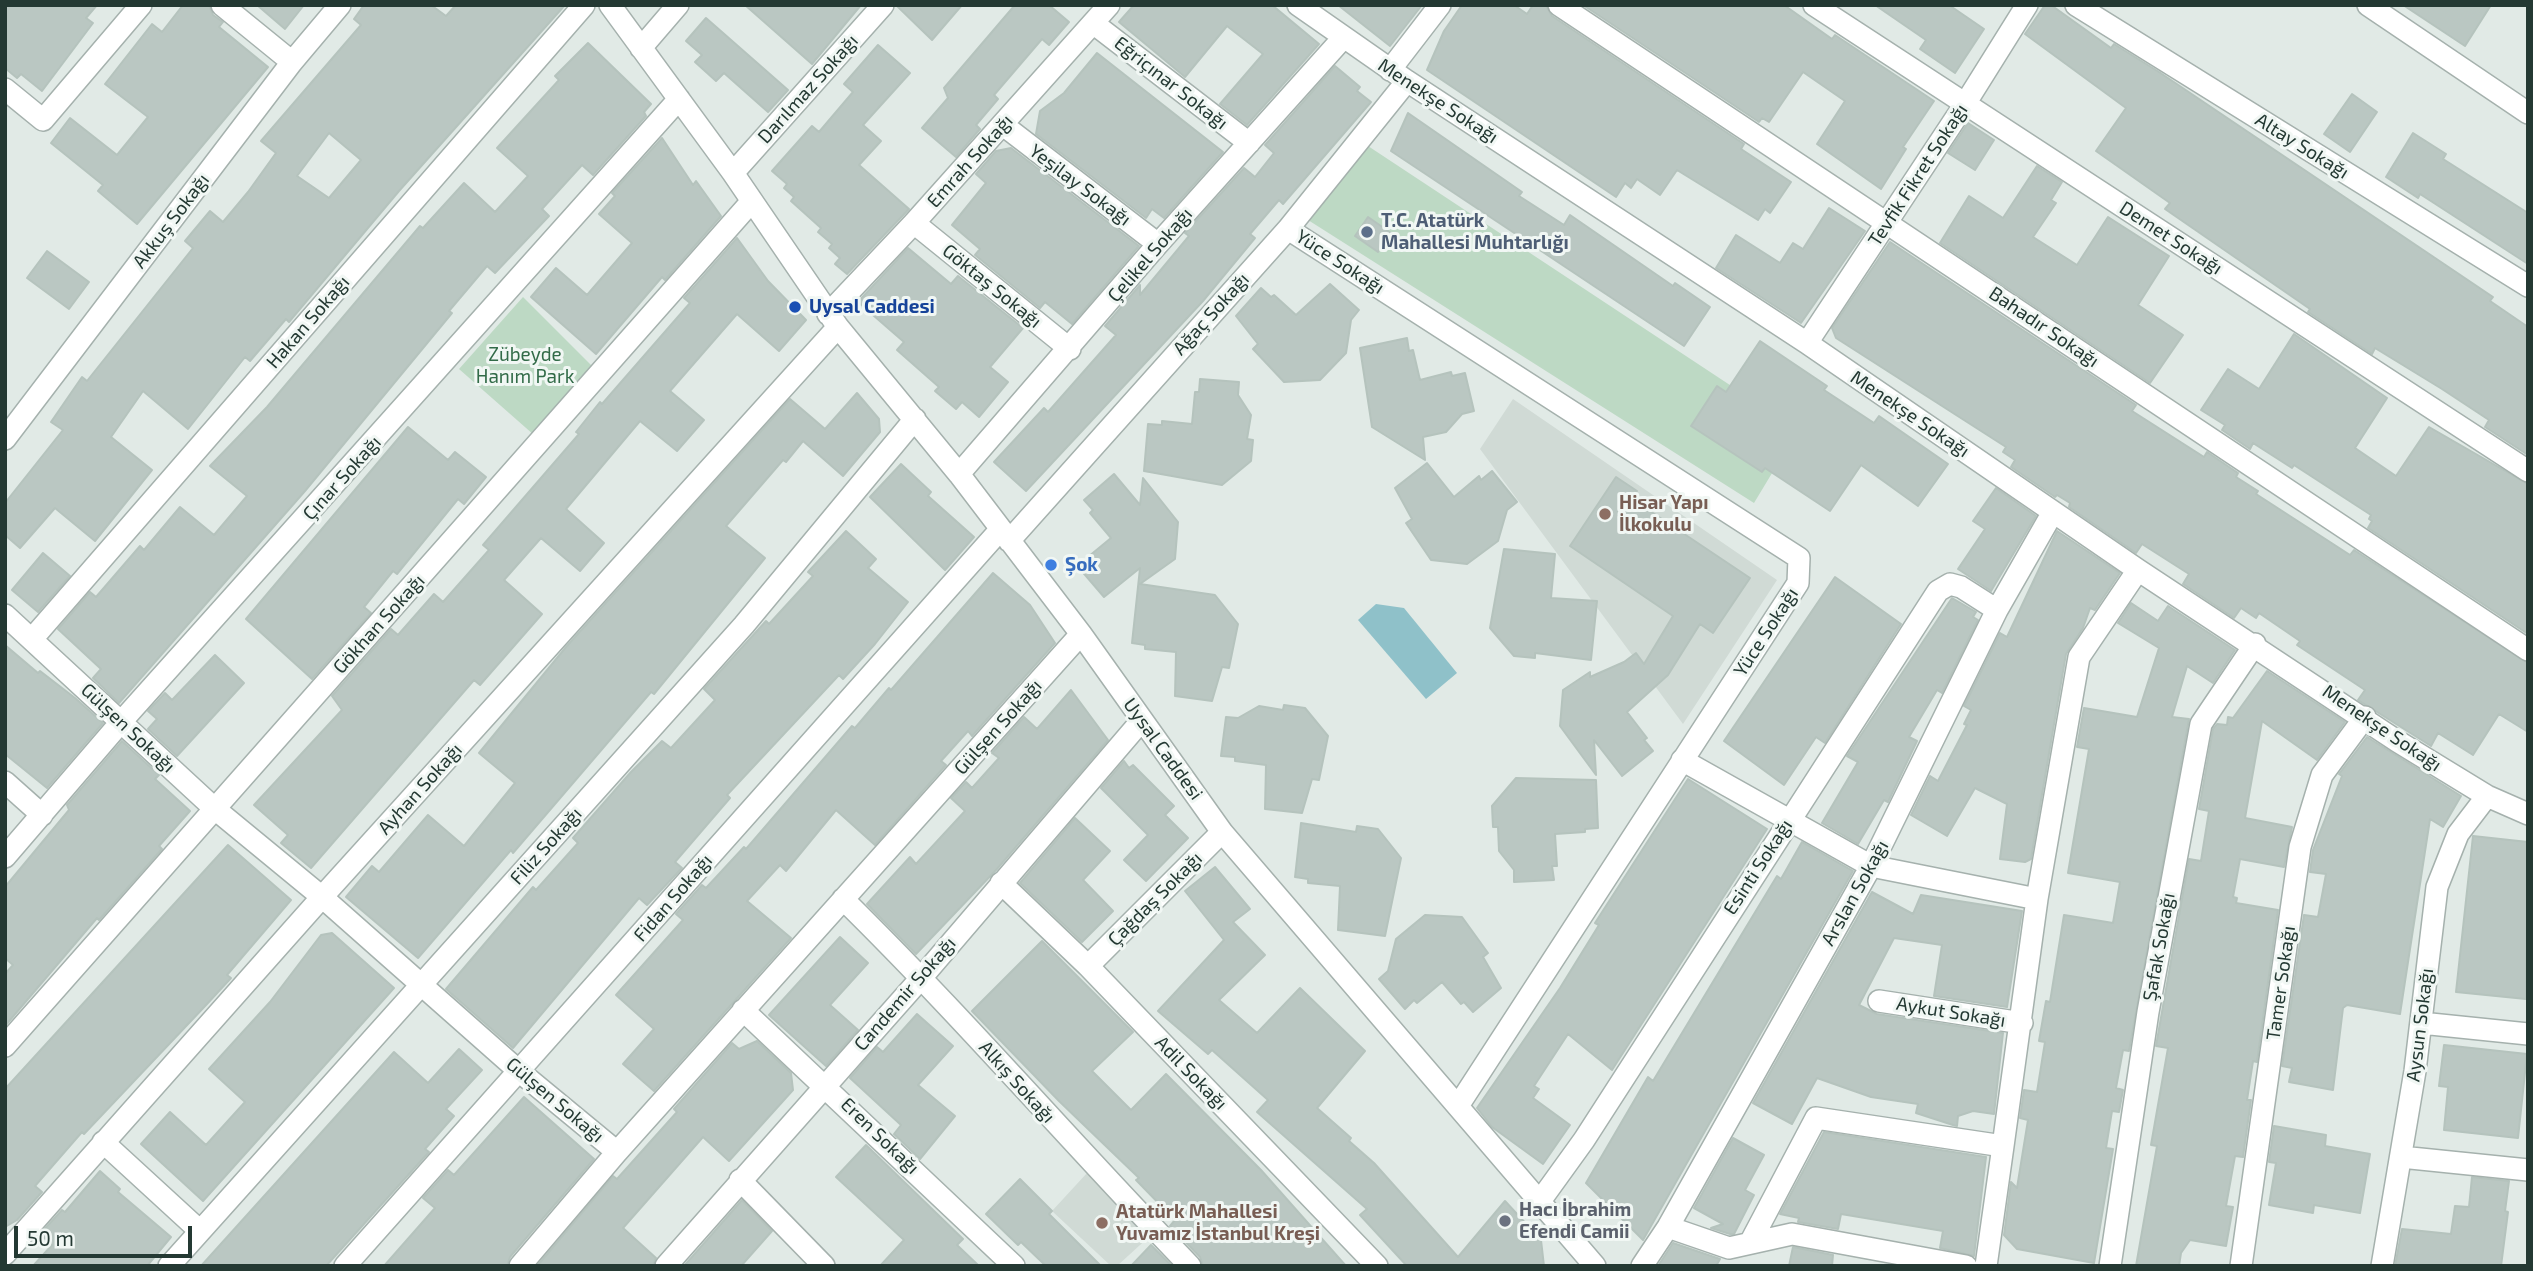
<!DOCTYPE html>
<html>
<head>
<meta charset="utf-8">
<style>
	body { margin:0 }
	#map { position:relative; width:2533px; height:1271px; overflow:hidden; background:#e1eae6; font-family:"Exo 2",sans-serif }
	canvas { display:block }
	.frame { position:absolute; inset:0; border:7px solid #243933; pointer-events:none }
	.scale { position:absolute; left:14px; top:1226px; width:178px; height:32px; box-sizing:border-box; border:4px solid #243933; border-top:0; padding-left:9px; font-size:21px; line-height:24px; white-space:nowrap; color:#243933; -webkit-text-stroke:5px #f1f7f4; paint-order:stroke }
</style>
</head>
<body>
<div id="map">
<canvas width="2533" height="1271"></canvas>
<div class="frame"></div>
<div class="scale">50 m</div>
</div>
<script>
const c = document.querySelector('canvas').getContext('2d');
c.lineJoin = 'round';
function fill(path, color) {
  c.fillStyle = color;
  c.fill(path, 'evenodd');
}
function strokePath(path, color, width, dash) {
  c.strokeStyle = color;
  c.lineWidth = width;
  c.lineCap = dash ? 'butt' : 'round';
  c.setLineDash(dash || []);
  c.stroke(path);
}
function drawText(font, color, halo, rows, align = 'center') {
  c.font = font + ' "Exo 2",sans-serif';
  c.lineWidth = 6;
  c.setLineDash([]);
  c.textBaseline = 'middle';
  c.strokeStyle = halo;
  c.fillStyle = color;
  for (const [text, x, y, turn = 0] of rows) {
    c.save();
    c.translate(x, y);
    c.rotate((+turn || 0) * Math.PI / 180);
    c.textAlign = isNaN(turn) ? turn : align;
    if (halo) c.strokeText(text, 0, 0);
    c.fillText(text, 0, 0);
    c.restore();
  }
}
fill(new Path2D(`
	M1513,399L1777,580L1683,724L1480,449Z
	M1087,1173L1151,1235L1117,1266H1111L1052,1211Z`), '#d0dad5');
fill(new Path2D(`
	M1368,146L1798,430L1754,503L1308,220Z
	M523,297L592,366L534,435L459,369Z`), '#bdd9c4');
fill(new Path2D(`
	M1376,604L1404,608L1457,673L1426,699L1358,620Z`), '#8fc1c9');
const building = new Path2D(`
	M5,5H97L86,18L93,23L42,91L21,74L17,78L5,68Z
	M183,5H209L213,15L223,22L219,27L268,67L137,224L98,191L103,185L51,143L70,118L117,155L148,117L105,84L152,24L162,32Z
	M257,5H304L285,29Z
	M364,5H431L446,16L456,5H565L399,191L289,322L286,319L250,361L245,357L188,429L143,391L111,437L152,470L95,541L55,508L20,548L5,535V503L63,430L51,422L82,377L87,381L193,248L185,241L210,211L223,222L248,192L276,153L261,141L361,25L354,19ZM329,133L361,160L329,198L297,176Z
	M745,5H861L812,64Z
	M896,5H962L932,40Z
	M1015,5H1049L1069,22L1049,45L1042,39L994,95L998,99L976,125L980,129L956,157L922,128L948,98L944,88Z
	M1134,5H1272L1319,44L1247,125L1220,104L1263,54L1227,26L1185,77L1119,22Z
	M1338,5H1422L1390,46Z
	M1462,5H1514L1527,14L1533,5H1546L1552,16L1744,144L1741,149L1791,182L1770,213L1765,209L1758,220L1677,170L1660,195L1637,179L1631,188L1625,183L1616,197L1427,70L1444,31Z
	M1583,5H1784L1832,39L1835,35L1934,101L1903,147L1906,149L1881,189L1817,144L1845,101L1803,72L1769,122L1762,118L1759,122Z
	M1875,5H1949L1984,29L1955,73L1920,49L1926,40Z
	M2045,5H2051L2111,48L2114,44L2159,72L2493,297L2490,301L2528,327V455L2485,427L2489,420L2442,389L2375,348L2372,354L2308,312L2310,309L2165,209L2170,203L2096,151L2126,108L2025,34Z
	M2403,5H2491L2465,46Z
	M706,18L788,90L768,112L724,73L716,81L695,62L702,55L686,41Z
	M588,43L651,104L644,112L646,116L593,175L582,165L542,209L549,216L495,273L487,266L449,311L452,313L305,491L119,703L93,678L101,669L58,629L90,592L96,597L140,546L144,550L180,507L214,535L247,496L210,466L267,407L420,226L423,228L464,183L495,212L528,176L497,148L559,80L555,76Z
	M878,45L910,73L863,125L881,141L859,165L909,209L847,274L835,264L840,258L829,248L832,244L818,232L821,228L791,201L794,197L784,188L787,184L772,171L812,126L819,132L853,92L844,84Z
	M1097,53L1223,152L1164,218L1152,209L1146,218L1036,134L1040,111L1064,93Z
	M1335,66L1360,87L1357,91L1371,102L1283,204L1279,200L1250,234L1255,238L1203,301L1026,491L994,462L1044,408L1048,412L1116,335L1105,326L1140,285V295L1189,236L1185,233L1244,168L1255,177L1274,153L1265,145Z
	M2352,94L2377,112L2350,152L2324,134Z
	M1408,113L1522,192L1519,196L1564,225L1570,215L1673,286L1675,283L1710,307L1684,346L1391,151Z
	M1968,123L1994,140L1975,170L1948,153Z
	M2413,133L2446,154L2443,159L2528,213V264L2420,194L2418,198L2386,177Z
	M662,138L693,185L696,181L721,216L665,280L662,277L596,354L531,297L556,268L587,295L632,243L599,214L615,196L612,193Z
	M1011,148L1139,246L1072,324L1045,302L1040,308L975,255L980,249L952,225L986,183L976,174L996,151Z
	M2037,166L2062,182L2051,200L2056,203L2033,237L2077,265L2108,217L2169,256L2138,305L2183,335L2150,383L1940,243L1969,196L2003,218Z
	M1829,208L1865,231L1801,323L1716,268L1736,235L1780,263L1793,243L1803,249Z
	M1368,217L1391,233L1378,252L1355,236Z
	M737,238L768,281L806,320L779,351L737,314L670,391L704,420L677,451L640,421L566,509L604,543L580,571L541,538L504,580L542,614L480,685L474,680L311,868L281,843L288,835L254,805L342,710L332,696L391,629L398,635L434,594L443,602L489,550L483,545L579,434L576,432L600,402L602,404L690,303L684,298Z
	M1890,242L2136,405L2132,411L2204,457L2207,452L2238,473L2236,477L2258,491L2256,494L2350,555L2354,550L2528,663V732L2499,714L2473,755L2438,733L2431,746L2358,700L2365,690L2297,645L2300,641L2259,613L2256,618L2241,608L2234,618L2183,584L2189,574L2142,544L2136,553L2069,507L2070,503L2057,495L2055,497L2011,467L2015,460L2003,452L2006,447L1836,338L1832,328Z
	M908,248L951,284L958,276L1023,328L990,367L1008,382L979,417L962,402L956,409L935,391L939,387L897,350L904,342L858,302Z
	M47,251L89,282L69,309L27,278Z
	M1330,284L1359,310L1351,320L1346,353L1320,380L1284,382L1253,349L1258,344L1236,316L1261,288L1271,297L1274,295L1296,315Z
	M2294,334L2387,398L2355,448L2396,476L2429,427L2528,484V634L2368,528L2372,521L2369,519L2371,515L2294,465L2292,468L2253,443L2250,449L2222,430L2225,425L2201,410L2228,369L2259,389Z
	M1407,338L1409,351L1413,350L1420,380L1451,372L1452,376L1465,373L1474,411L1462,414L1446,432L1423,437L1425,460L1372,427L1360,348Z
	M1760,341L1827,386L1824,390L1874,423L1879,416L1948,464L1918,506L1861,465L1830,511L1765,468L1762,472L1691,426L1717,386L1726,392Z
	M1200,379L1239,382L1238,395L1251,415L1247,439L1253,440L1251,461L1222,485L1144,471L1148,424L1162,425V421L1192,424L1195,392H1199Z
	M857,393L879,419L880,432L843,476L803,441L786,462L783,460L726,526L765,558L654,694L651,692L513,853L511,850L418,958L346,897L372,866L379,872L428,815L464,846L515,783L479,753L566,647L790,399L825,429Z
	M408,427L448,460L455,452L486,477L464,504L458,499L397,574L393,571L364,607L371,613L312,679L246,619Z
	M1427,463L1454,497L1479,476L1481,480L1492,471L1517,502L1507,510L1498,541L1467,564L1431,560L1406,523L1412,519L1395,488Z
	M901,464L931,492L928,496L974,537L945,570L870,497Z
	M1114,474L1140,505L1143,478L1178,522L1175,559L1140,584L1215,595L1238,624L1229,668L1222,667L1212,701L1175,696L1176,652L1145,649V645L1132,643L1140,568L1104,597L1080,569L1090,560L1088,557L1111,538L1090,513L1093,510L1084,500Z
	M1616,477L1637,491L1632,499L1750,578L1713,633L1700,624L1668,675L1627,712L1647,738L1644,740L1653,751L1622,776L1594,740L1596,775L1560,726L1563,690L1590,672V677L1624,662L1636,653L1644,664L1673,616L1570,546Z
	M1996,488L2036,516L1991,591L1958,569L1985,529L1973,521Z
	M846,531L876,559L868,568L908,602L875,644L843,679L839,675L727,795L730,798L675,862L682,868L647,905L639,898L513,1048L446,989L533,887L536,890L578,843L573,838L631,772L662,741L671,748L715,700L704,689L766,621L769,624L813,576L808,572Z
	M2057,531L2120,573L2095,610L2090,608L2083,628L2066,654L2031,859L2025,862L2000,859L2007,804L1975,788L1947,836L1911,815L1930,776L1938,781L1967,725L1964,724L1971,710L1964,706L2000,633L2007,637Z
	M1504,549L1555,554L1551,598L1597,601L1591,660L1535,653V658L1514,656L1490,628Z
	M43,553L70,576L38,612L12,590Z
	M993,573L1030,605L1055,643L972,736L968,731L941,761L946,765L875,845L836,810L786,871L780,865L747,901L791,938L654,1091L623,1064L654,1029L616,995L683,920L676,914L702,885L706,888L744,847L746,849L852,726L855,728L889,688L891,690Z
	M1835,577L1901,624L1825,743L1816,737L1784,785L1724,741Z
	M1952,598L1976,612L1973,617L1978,620L1942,693L1937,690L1909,737L1917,741L1888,802L1884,800L1858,844L1822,823L1858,762L1847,756Z
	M2131,603L2158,621L2168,606L2235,650L2213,683L2187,666L2172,717L2189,719L2129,1051L2123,1050L2116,1088L2123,1090L2119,1112L2112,1111L2106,1148L2113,1149L2094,1263L2017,1249L2004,1235L2011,1182L2017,1188L2028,1120L2020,1118L2024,1090L2037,1092L2045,1042L2039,1041L2046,1001L2050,1002L2064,915L2113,923L2120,882L2068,873L2089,749L2077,747L2084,708L2137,717L2159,648L2118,623Z
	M5,645L38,673L40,671L75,698L103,723L47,788L5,754Z
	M215,655L244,683L177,756L148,729L157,719L148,711L165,693L172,700Z
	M2267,671L2345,722L2317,760L2262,721L2245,818L2292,827L2284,867L2240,859L2233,897L2237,898L2236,903L2278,910L2257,1062L2253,1061L2247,1100H2251L2243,1157L2235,1156L2226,1206L2233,1207L2226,1246L2190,1240L2181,1253L2179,1266H2136L2157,1146L2151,1145L2168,1048L2156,1046L2189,859L2201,861L2209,811L2199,809L2213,729L2217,724L2227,725L2228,717L2233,718Z
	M1071,690L1108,740L997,869L916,954L867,904L910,857L916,864L965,811L951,798L966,782L972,788L999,758L992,753L1024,717L1037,729Z
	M1284,705L1305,708L1328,736L1319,780L1312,779L1302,813L1265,809L1266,765L1235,761V757L1221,756L1226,717L1238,718L1259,706L1283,710Z
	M2367,737L2461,796L2443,827L2430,819L2400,1014L2347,1005L2343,1008L2333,1090L2289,1082L2292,1068L2282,1066L2304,915L2318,917L2326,874L2310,872L2313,850L2342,776L2339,774Z
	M122,741L159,775L155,779L190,811L159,846L162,849L99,920L97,918L5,1026V974L13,965L5,958V887L69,810L67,805Z
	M1124,761L1129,768L1133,765L1174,806L1165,815L1188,838L1146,881L1124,860L1148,835L1101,788Z
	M1516,778L1596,780L1598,828L1585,829V832L1555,834L1557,866H1552L1554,880L1514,882V870L1499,851L1498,827H1493L1492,806Z
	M1688,779L1767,829L1612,1070L1568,1034L1534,1086L1539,1089L1533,1098L1570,1125L1543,1164L1492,1127L1477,1108L1560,988L1599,925L1595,923Z
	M1075,818L1110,851L1083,880L1113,911L1082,942L1020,883Z
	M1301,823L1356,832L1357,826L1378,829L1401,858L1385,936L1338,930L1340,886L1308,883V879L1295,877Z
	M2473,836L2528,842L2526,999L2456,992Z
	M1802,842L1853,871L1643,1240L1586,1183L1648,1077L1653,1081L1777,876L1781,879Z
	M228,845L291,900L227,975L231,978L207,1004L84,1134L82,1132L35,1186L42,1192L17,1220L5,1227V1089Z
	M1215,867L1250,909L1233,922L1265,955L1219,1000L1257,1033L1300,988L1365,1051L1317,1108L1351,1138L1349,1141L1374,1163L1458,1257L1505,1201L1541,1240L1544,1266H1407L1360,1215L1367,1209L1257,1112L1268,1100L1212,1050L1208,1054L1158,1011L1224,940L1185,891Z
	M1872,892L1913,914L1921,895L2022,911L2007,1007L1934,996L1942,945L1894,938L1859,1005L1877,1014L2003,1033L1994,1114L1973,1111L1958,1116L1957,1126L1953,1125L1916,1113L1918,1104L1871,1097L1817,1078L1792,1124L1753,1103Z
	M1425,915L1462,917L1488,953L1483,957L1501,988L1473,1012L1464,1002L1461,1004L1442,982L1417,1003L1414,1000L1405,1009L1379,979L1388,971L1396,939Z
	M332,933L394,988L203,1201L141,1144L170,1112L206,1145L245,1102L209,1069L270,1002L321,935Z
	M840,937L868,963L830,1005L858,1030L826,1066L769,1015Z
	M1042,941L1133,1032L1092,1071L1131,1110L1166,1074L1261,1170L1346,1266H1203L1200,1257L1170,1226L1175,1220L1136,1180L1139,1178L1059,1101L972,1011Z
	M917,1014L953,1046L918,1085L955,1116L920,1159L894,1134L901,1125L850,1078L877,1047L883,1052Z
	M757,1041L791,1073L793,1090L729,1161L703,1137L623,1228L656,1258L653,1266H537L613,1176L617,1179L677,1112L674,1109L732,1043L739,1049Z
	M2444,1045L2527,1054L2518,1138L2444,1130L2448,1087L2439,1086Z
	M459,1049L482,1070L446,1109L454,1116L425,1149L429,1152L326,1266H201L394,1052L428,1083Z
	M524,1097L594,1159L510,1257L507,1266H384L435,1208L423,1198L448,1170L454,1175Z
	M2274,1126L2326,1135L2325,1146L2370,1154L2360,1213L2314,1205L2313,1213L2269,1205L2276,1163L2269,1162Z
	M1824,1132L1986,1157L1974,1256L1940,1248L1943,1231L1841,1214L1838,1229L1798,1222L1799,1218L1780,1214Z
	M1733,1138L1764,1155L1745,1190L1754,1195L1734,1234H1730L1711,1228L1723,1224L1694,1208Z
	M866,1145L963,1239L957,1245L979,1266H880L904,1240L836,1177Z
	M100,1171L120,1189L118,1192L171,1237L147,1266H33L52,1245L40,1234L62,1210L65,1212Z
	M2472,1177L2509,1181L2505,1211L2508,1212L2501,1266H2395L2402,1229L2451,1234L2455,1206L2469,1207Z
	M1020,1179L1052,1211L1049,1214L1101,1266H1046L1021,1242L1018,1245L986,1214Z
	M742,1200L772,1231L741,1266H684Z
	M1673,1243L1720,1259L1716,1266H1658Z
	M1151,1245L1172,1266H1131Z
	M1793,1247L1833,1255L1832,1266H1789Z`);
fill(building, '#bac7c2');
strokePath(building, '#b5c3bd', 2);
const minor = new Path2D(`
	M222,5L292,62
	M610,5L733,173L838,327L959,474L1081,634L1222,832L1595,1266
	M1298,5L1407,81L1807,343L2138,570L2397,741L2487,796L2528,814
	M1559,5L2528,650
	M1814,5L2528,471
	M2076,5L2528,286
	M2368,5L2528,113
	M1093,23L1249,143
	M641,48L678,5
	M1390,70L1440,5
	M5,89L43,120L141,5
	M1003,125L1158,244
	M733,173L883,5
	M914,223L1070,349
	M1288,229L1799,558L1798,583L1458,1106
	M828,314L914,223L1109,5
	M1807,343L1965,104L2027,5
	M5,439L292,62L340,5
	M959,474L1158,244L1343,38
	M1009,541L1288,229L1407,81
	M5,615L215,809L322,897L520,1072L617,1152L1081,634
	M32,639L584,5
	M1682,760L1871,866L2037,899
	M5,782L42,815
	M5,857L121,722L679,99
	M1001,883L1088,966L1377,1266
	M843,899C963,1017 1073,1145 1190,1266
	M1088,966L1222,832
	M1879,1001L2022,1023
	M743,1010L1014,1266
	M2421,1023L2528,1034
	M5,1046L752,201
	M103,1142L200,1231
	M2401,1157L2528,1170
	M740,1180L824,1266
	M1540,1201L1584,1140L1938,591L1950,584L1961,587L1997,610
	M1668,1227L1729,1248L1792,1234L1966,1266
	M1750,1243L1816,1118L2003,1146L2037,899L2079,657L2138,570
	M5,1254L322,897L838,327
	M169,1266L744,625L915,419
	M345,1266L1000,530
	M520,1266L617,1152
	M666,1266L922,977L1142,720
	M1642,1266L1668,1227L1871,866L1997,610L2053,512
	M1986,1266L2003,1146
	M2110,1266L2148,1012L2201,724L2255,644
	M2241,1266L2300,847L2322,775L2365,717
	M2382,1266L2415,1071L2437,887L2458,834L2487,796`);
strokePath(minor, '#a5b1ad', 24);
strokePath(minor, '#fff', 21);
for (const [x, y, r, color] of [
	[1367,232,7,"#5c6f8a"],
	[795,307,7,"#1a4fb4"],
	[1605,514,7,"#8d6e63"],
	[1051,565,7,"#3f7fe0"],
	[1505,1221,7,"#6b7280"],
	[1102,1223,7,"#8d6e63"]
]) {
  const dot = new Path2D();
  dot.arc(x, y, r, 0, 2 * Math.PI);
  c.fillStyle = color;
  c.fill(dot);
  strokePath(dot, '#f1f7f4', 2.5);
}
drawText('19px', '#243933', '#f1f7f4', [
	["Eğriçınar Sokağı",1171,83,38],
	["Darılmaz Sokağı",808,89,-48],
	["Menekşe Sokağı",1438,101,33],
	["Altay Sokağı",2302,146,32],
	["Emrah Sokağı",970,161,-48],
	["Tevfik Fikret Sokağı",1918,175,-57],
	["Yeşilay Sokağı",1080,185,37],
	["Akkuş Sokağı",171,221,-53],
	["Demet Sokağı",2171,238,33],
	["Çelikel Sokağı",1150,255,-49],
	["Yüce Sokağı",1340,262,33],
	["Göktaş Sokağı",992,286,39],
	["Ağaç Sokağı",1211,314,-48],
	["Hakan Sokağı",308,322,-49],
	["Bahadır Sokağı",2044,327,34],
	["Menekşe Sokağı",1910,414,34],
	["Çınar Sokağı",342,478,-48],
	["Gökhan Sokağı",379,624,-48],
	["Yüce Sokağı",1766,632,-57],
	["Gülşen Sokağı",998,727,-48],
	["Gülşen Sokağı",128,728,43],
	["Menekşe Sokağı",2382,728,34],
	["Uysal Caddesi",1163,749,54],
	["Ayhan Sokağı",420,789,-48],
	["Filiz Sokağı",546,846,-48],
	["Esinti Sokağı",1758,867,-57],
	["Arslan Sokağı",1855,893,-61],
	["Fidan Sokağı",673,898,-49],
	["Çağdaş Sokağı",1155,899,-45],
	["Şafak Sokağı",2159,947,-80],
	["Tamer Sokağı",2281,983,-82],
	["Candemir Sokağı",905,994,-49],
	["Aykut Sokağı",1951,1012,9],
	["Aysun Sokağı",2420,1025,-83],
	["Adil Sokağı",1191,1073,46],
	["Alkış Sokağı",1017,1082,48],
	["Gülşen Sokağı",555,1100,40],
	["Eren Sokağı",880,1136,44]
]);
drawText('bold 19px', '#4e5e75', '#f1f7f4', [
	["T.C. Atatürk",1381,221],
	["Mahallesi Muhtarlığı",1381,243]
], 'left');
drawText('bold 19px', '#164399', '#f1f7f4', [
	["Uysal Caddesi",809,307]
], 'left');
drawText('19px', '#326b48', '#f1f7f4', [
	["Zübeyde",525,355],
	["Hanım Park",525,377]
]);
drawText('bold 19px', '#785e54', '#f1f7f4', [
	["Hisar Yapı",1619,503],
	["İlkokulu",1619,525],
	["Atatürk Mahallesi",1116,1212],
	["Yuvamız İstanbul Kreşi",1116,1234]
], 'left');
drawText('bold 19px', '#366cbe', '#f1f7f4', [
	["Şok",1065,565]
], 'left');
drawText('bold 19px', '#5b616d', '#f1f7f4', [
	["Hacı İbrahim",1519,1210],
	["Efendi Camii",1519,1232]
], 'left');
</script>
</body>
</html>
